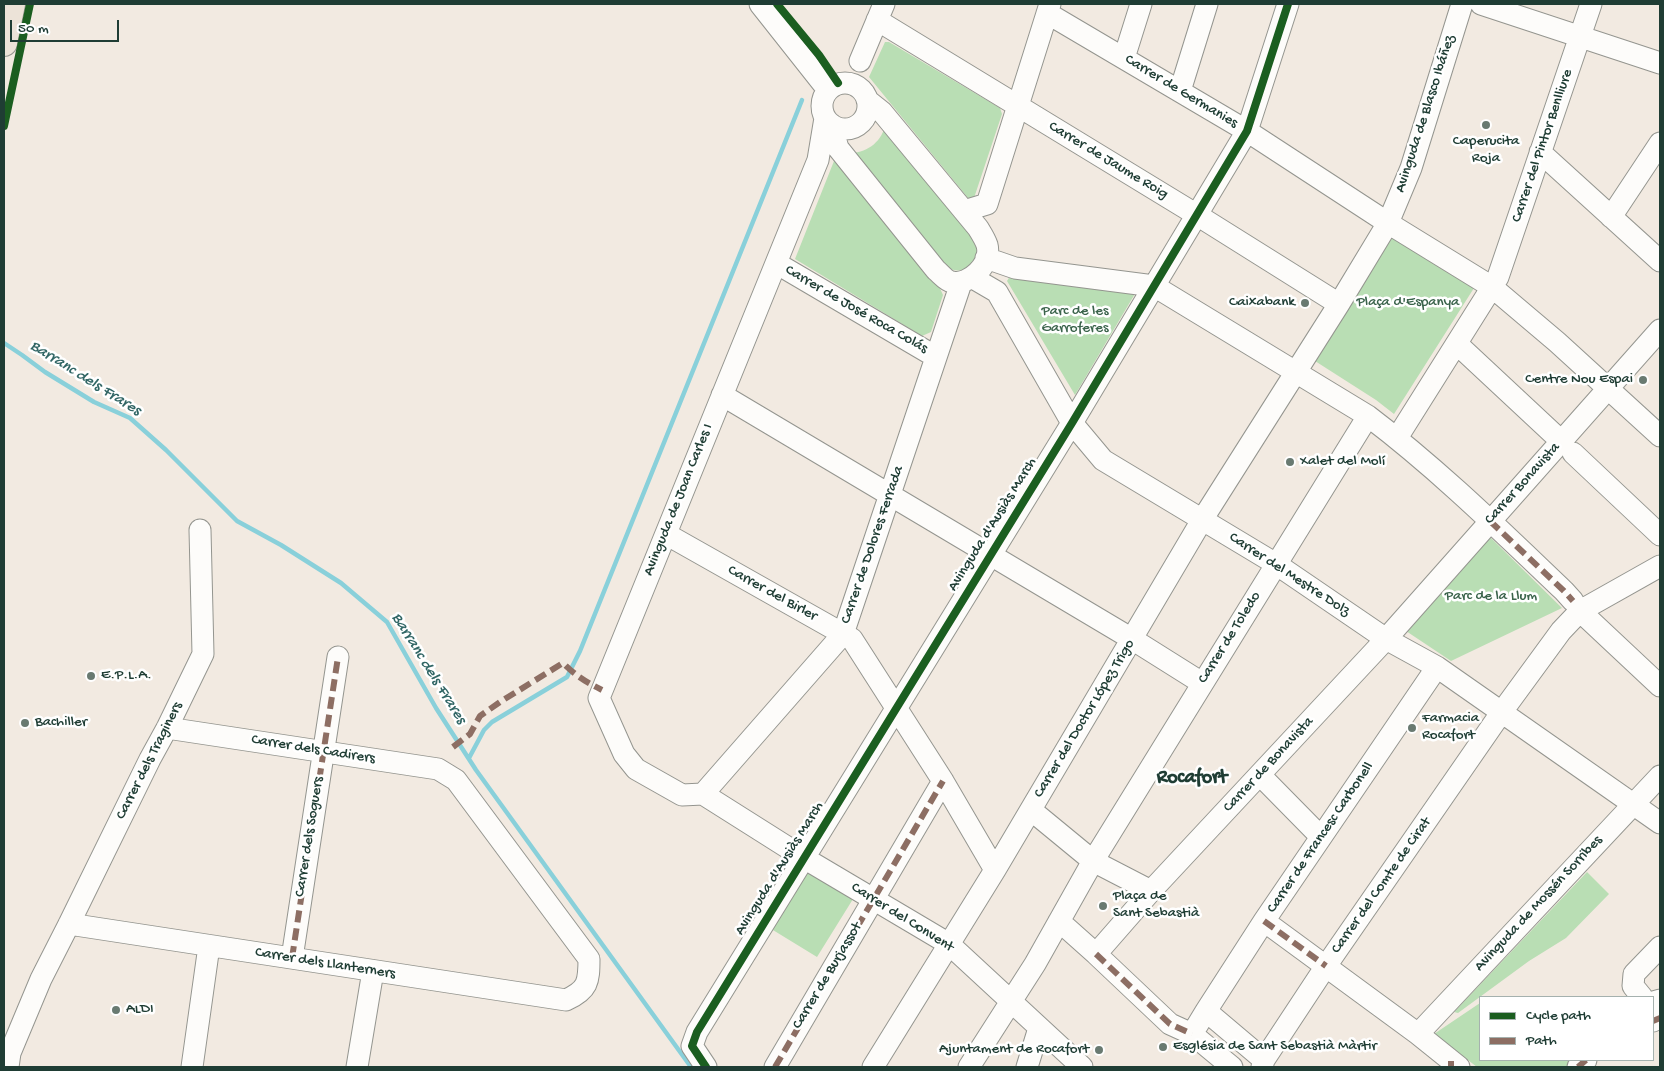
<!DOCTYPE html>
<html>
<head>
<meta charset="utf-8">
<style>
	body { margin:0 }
	#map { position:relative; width:1664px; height:1071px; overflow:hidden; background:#f2eae1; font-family:"Gochi Hand",sans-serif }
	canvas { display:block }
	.frame { position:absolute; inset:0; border:5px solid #1f3d34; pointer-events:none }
	.legend { position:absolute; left:1479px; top:996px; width:175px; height:65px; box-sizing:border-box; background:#fff; border:1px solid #a5b1ae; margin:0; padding:6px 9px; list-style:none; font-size:15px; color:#1f3d34 }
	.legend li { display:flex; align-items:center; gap:10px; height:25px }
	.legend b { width:25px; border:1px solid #a5b1ae }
	.scale { position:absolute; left:10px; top:20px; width:109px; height:22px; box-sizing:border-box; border:2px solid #1f3d34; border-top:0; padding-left:6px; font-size:15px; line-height:18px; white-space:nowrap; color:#1f3d34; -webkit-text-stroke:4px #fff; paint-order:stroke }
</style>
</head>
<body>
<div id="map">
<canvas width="1664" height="1071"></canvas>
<div class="frame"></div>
<ul class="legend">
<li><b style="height:6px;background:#1b5e20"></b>Cycle path</li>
<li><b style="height:6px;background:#8d6e63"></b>Path</li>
</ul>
<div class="scale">50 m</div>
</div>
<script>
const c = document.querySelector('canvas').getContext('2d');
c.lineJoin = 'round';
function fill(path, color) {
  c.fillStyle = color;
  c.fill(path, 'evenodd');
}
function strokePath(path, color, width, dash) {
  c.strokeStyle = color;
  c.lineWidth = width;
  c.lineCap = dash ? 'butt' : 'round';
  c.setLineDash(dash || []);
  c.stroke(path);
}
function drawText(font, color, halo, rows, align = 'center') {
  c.font = font + ' "Gochi Hand",sans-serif';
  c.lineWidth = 5;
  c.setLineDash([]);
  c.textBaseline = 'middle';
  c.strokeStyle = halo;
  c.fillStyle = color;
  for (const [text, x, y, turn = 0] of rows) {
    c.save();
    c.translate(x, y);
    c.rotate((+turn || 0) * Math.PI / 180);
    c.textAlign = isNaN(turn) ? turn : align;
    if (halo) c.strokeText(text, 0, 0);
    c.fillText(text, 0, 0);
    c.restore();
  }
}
fill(new Path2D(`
	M885,42H889L1000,108L1002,114L974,198H968L869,77Z
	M886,123L981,250C971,267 964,277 944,266L851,153C869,152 882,141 886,123Z
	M838,159L938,284L943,295L931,332L922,336L795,259L834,161Z
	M1393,235L1474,288L1394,414L1376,400L1315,361Z
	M1010,276L1136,292L1075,395L1007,281Z
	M1490,537L1562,608L1451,661L1406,631Z
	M805,869L853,899L817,957L768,927Z
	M1587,872L1609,894L1566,938L1529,961L1458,1013L1454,1012Z
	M1480,1003V1060H1574L1566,1067H1477L1434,1034Z`), '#b9deb4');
strokePath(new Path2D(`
	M4,343L22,355L45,372L94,402L130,418L166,450L237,521L281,545L341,583L387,622L436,708L476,770L691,1067
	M469,758L484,730L492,722L567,677L580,651L802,100`), '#89d0da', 4.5);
const minor = new Path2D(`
	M760,4L828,90
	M1481,4L1660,63
	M1591,4L1498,277L1492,287L1557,342L1660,436
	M1047,13L1247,131L1388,223L1492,287L1397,438
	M877,20L1197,215L1339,304
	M1124,58L1141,4
	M860,61L884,4
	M822 106a23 23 0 1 1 46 0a23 23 0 1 1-46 0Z
	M1180,91L1207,4
	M831,124L838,148L936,270C941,274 946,281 952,282C969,286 992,264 987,245C985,239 981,233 978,228L882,112L867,100
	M1540,152L1660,261
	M964,211L987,204L1050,4
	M1611,217L1660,143
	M986,258L1015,268L1154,286L1368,416C1438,469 1501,531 1564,591L1573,601
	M776,263L936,357
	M973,278L997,292L1072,423L1103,460L1276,564L1386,639L1437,667L1660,823
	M1457,344L1561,441
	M722,395L1132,639L1202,683
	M1573,453L1660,535
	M666,534L852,639L943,781L995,870
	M1580,611L1660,686
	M1260,775L1321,837
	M703,794L682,795L636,769L624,754L599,698L818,160L825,118
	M703,794L843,634L961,283
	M703,794L809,861L949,944L1082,1067
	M1031,810L1093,861L1368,416
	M1059,921L1096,954L1151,891L1386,639L1660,330
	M1264,921L1418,1034L1459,1067
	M69,924L566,1000C588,990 589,982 589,959L456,780L438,769L167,728
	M1096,954L1170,1024L1192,1034
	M292,958L338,657
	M1642,997L1633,986L1634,974L1660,947
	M1653,1002L1660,1000
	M1206,1011L1264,921L1437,667
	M1653,1021L1660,1018
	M1418,1034L1660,776
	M8,1067L10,1053L41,979L69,924L150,759L167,728L203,654L200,530
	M192,1067L209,946
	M357,1067L373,971
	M706,1067L692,1046L697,1032L1072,423L1247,131L1288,4
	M775,1067L943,781
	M873,1067L995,870L1202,520L1339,304L1388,223L1411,168L1462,4
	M969,1067L1035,964L1093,861L1151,891
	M1027,1067L1039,1028
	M1232,1067L1192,1034L1206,1011L1264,1060
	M1262,1067L1264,1060L1326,966L1501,713L1561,631L1580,611L1660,566
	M1578,1067L1586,1060`);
const major = new Path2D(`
	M4,43L12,4`);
strokePath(minor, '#94958f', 23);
strokePath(major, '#94958f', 28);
strokePath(minor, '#fdfcfa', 21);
strokePath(major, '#ece3d8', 26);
strokePath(new Path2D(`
	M1490,521L1564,591L1573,601
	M453,747L470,734L480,716L500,702L563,663C576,676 586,682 602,690
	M1264,921L1326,966
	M1096,954L1170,1024L1192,1034
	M292,958L338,657
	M1653,1021L1660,1018
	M775,1067L943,781
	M1451,1067V1061
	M1578,1067L1586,1060`), '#8d6e63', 6, [12, 6]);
strokePath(new Path2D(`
	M777,4L819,55L838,83
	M4,126L30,4
	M706,1067L692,1046L697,1032L1072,423L1247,131L1288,4`), '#1b5e20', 8);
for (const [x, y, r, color] of [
	[1486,125,5,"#697a71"],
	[1305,303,5,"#697a71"],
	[1643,380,5,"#697a71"],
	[1290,462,5,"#697a71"],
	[91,676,5,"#697a71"],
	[25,723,5,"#697a71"],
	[1412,728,5,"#697a71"],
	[1103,906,5,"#697a71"],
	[116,1010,5,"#697a71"],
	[1163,1047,5,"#697a71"],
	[1099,1050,5,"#697a71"]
]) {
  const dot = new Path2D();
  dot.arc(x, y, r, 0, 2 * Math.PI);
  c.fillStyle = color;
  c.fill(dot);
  strokePath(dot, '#fff', 2);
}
drawText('15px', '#1f3d34', '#fff', [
	["Carrer de Germanies",1181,92,31],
	["Avinguda de Blasco Ibáñez",1426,114,-72],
	["Carrer del Pintor Benlliure",1543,146,-71],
	["Carrer de Jaume Roig",1108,161,31],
	["Carrer de José Roca Colás",856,310,30],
	["Carrer Bonavista",1523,484,-48],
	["Avinguda de Joan Carles I",679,500,-68],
	["Avinguda d'Ausiàs March",993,525,-58],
	["Carrer de Dolores Ferrada",873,545,-71],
	["Carrer del Mestre Dolz",1289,575,33],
	["Carrer del Birler",772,594,29],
	["Carrer de Toledo",1230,638,-58],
	["Carrer del Doctor López Trigo",1085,719,-59],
	["Carrer dels Cadirers",313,750,9],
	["Carrer dels Traginers",150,761,-63],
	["Carrer de Bonavista",1269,765,-47],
	["Carrer dels Soguers",310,837,-81],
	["Carrer de Francesc Carbonell",1321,838,-56],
	["Avinguda d'Ausiàs March",780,869,-58],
	["Carrer del Comte de Cirat",1382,886,-55],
	["Avinguda de Mossén Sorribes",1539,904,-47],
	["Carrer del Convent",902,918,32],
	["Carrer dels Llanterners",325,964,9],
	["Carrer de Burjassot",828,976,-59]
]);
drawText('15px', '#1f3d34', '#fff', [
	["Caperucita",1486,142,"center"],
	["Roja",1486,159,"center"],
	["Caixabank",1295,303,"right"],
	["Centre Nou Espai",1633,380,"right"],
	["Xalet del Molí",1300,462],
	["E.P.L.A.",101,676],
	["Farmacia",1422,719],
	["Rocafort",1422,736],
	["Bachiller",35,723],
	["Plaça de",1113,897],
	["Sant Sebastià",1113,914],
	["ALDI",126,1010],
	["Església de Sant Sebastià Màrtir",1173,1047],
	["Ajuntament de Rocafort",1089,1050,"right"]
], 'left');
drawText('15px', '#3a634b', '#fff', [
	["Plaça d'Espanya",1408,303],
	["Parc de les",1075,312],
	["Garroferes",1075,329],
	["Parc de la Llum",1491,597]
]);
drawText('italic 16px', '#316665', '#fff', [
	["Barranc dels Frares",85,379,32],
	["Barranc dels Frares",428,669,58]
]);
drawText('bold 20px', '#1f3d34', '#fff', [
	["Rocafort",1192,779]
]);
</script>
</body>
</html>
